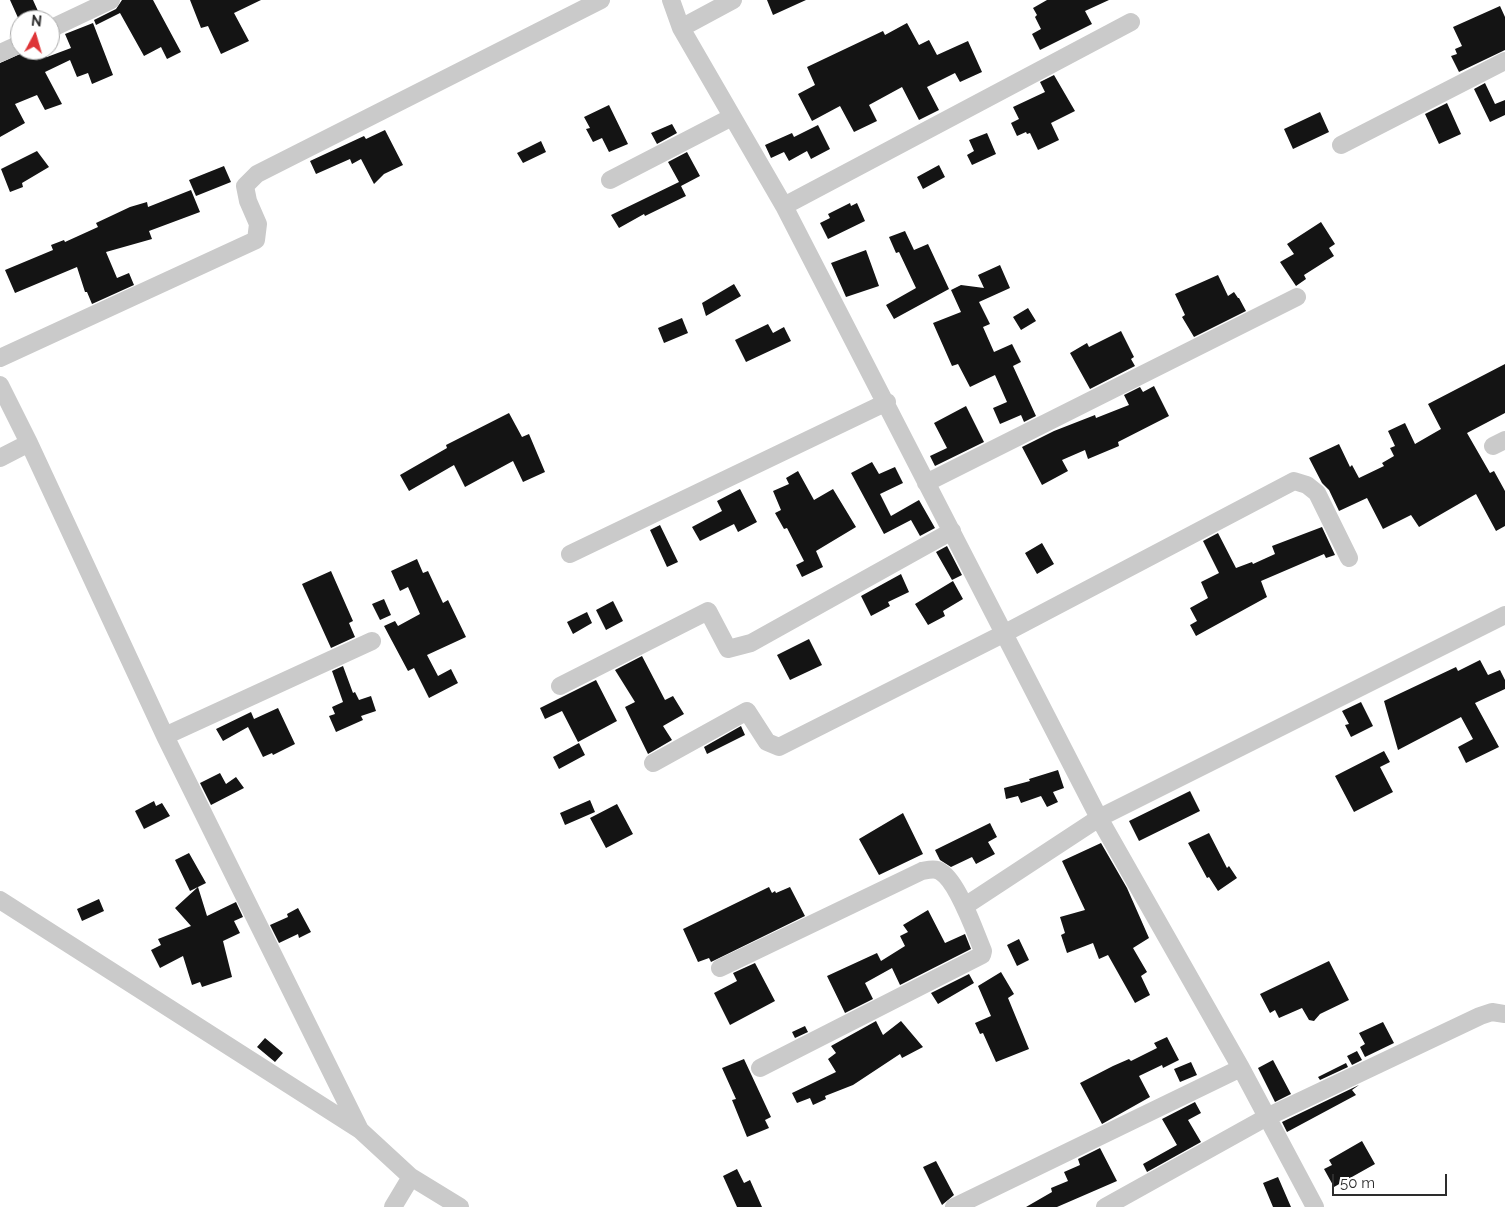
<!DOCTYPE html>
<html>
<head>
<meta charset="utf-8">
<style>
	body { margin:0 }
	#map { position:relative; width:1505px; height:1207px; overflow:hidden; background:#fff; font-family:Raleway,sans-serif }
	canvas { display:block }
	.north { position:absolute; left:10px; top:10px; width:50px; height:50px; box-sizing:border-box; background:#fff; border:1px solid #ababab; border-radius:50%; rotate:6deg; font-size:14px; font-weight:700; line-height:20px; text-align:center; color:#2d2d2d }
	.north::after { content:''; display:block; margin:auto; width:18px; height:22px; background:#de3437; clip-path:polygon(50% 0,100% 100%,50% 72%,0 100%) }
	.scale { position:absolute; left:1332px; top:1174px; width:115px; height:22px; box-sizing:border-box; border:2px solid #2d2d2d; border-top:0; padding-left:6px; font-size:15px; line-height:18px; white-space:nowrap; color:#2d2d2d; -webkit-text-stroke:4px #fff; paint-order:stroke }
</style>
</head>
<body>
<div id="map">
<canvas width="1505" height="1207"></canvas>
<div class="north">N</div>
<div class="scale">50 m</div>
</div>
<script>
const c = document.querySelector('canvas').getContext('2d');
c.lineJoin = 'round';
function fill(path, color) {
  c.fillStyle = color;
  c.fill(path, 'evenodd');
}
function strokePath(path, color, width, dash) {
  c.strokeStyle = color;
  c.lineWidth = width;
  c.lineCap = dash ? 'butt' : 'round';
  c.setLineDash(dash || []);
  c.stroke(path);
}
fill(new Path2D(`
	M10,0H33L42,20H19Z
	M122,0H153L181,52L167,59L161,47L144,56L120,13L96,25L94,20L116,9Z
	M190,0H261L234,13L249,41L221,54L208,26L201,28Z
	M767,0H806L773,15Z
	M1047,0H1109L1085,11L1092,24L1040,50L1032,34L1041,29L1035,17L1037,15L1033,8Z
	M1500,6L1505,17V50L1459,72L1451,56L1457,54L1455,49L1462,46L1453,27Z
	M93,23L113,75L92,84L88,73L77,77L70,60L45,72L62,104L45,110L37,95L15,104L25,123L0,137V63L29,50H44L47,57L71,48L65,34Z
	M907,23L919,45L929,40L937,55L968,41L982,72L960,82L955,73L927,87L939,110L919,120L902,87L869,105L877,121L854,132L840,106L812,121L798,94L815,85L807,67L883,31L885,35Z
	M1054,75L1075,111L1051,123L1059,140L1038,150L1030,133L1027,134L1026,132L1017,136L1011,123L1019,119L1013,107L1045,92L1040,82Z
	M1485,83L1495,104L1505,100V115L1490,122L1474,89Z
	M1447,103L1461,134L1439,144L1425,114Z
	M609,105L628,144L609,152L602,138L593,142L586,129L590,128L584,117Z
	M1320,112L1329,132L1293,149L1284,129Z
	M672,124L677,133L657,144L651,133Z
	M818,125L830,149L811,159L807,151L789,161L784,152L771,158L765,145L792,133L794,137Z
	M385,130L403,165L384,174L374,184L361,159L352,164L350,159L316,174L310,161L364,136L366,139Z
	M987,133L996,154L972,165L967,155L974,151L969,140Z
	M541,141L546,152L523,163L517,153Z
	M37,151L49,167L22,183L23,187L10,192L1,169Z
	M687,152L700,176L681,186L686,196L645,216L644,214L619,228L611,215L679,182L668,162Z
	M939,165L945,177L923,189L917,177Z
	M224,166L231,182L196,196L189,180Z
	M191,190L200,212L149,231L152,239L106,252L117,278L129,273L134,285L92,304L87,292H85L77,267L15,293L5,270L53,250L51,245L64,240L65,242L98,227L96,223L130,207L147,202L148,207Z
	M850,203L851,206L857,203L865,221L828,239L820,223L830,218L828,214Z
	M1321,222L1335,244L1329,248L1334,256L1304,275L1306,279L1296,286L1280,262L1294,254L1287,244Z
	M905,231L914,250L928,244L949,289L894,319L886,305L916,288L899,252L896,253L889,237Z
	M866,250L879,286L846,297L831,263Z
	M1000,265L1010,288L979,302L990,324L983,327L994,352L1012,344L1021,362L1013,366L1036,416L1024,422L1021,415L1000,424L993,408L1007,402L995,375L970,387L958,364L952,366L933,323L961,312L951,290L961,285L984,288L978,275Z
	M1218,275L1228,296L1234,292L1238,298H1239L1246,311L1194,337L1182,317L1185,315L1175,294Z
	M734,284L741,296L706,316L702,303Z
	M1028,308L1036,321L1021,330L1013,317Z
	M682,318L688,333L664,343L658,328Z
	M768,324L773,333L784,327L791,341L746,362L735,340Z
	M1121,331L1134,357L1131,359L1135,366L1090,389L1070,353L1087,343L1089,347Z
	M1505,364V413L1467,433L1490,473L1494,471L1505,491V526L1496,531L1476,494L1419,527L1411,515L1383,529L1367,498L1339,511L1329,490L1322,483L1309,458L1339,444L1350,467L1352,465L1359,478L1384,466L1382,463L1394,456L1390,448L1395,446L1388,431L1405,423L1415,444L1441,429L1428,404Z
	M1154,386L1169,416L1118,442L1119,446L1088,459L1085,450L1062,460L1068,471L1042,485L1022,447L1054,431L1095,415L1096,418L1129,405L1124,395L1140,387L1143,392Z
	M966,406L984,442L935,466L930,456L947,448L934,423Z
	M509,413L522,437L529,434L545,472L523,482L513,461L465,487L454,465L409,491L400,475L447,448L446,445Z
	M872,462L879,474L895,467L903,483L880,494L891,516L919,500L935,528L920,536L911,520L884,534L851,473Z
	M798,471L814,500L833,489L856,527L816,551L823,567L802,577L796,565L804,561L787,528L784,529L775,513L781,510L773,491L789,484L786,478Z
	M740,489L757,522L738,532L734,524L700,541L692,527L722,511L717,501Z
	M660,525L678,562L667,567L650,530Z
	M1322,527L1335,555L1326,558L1324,554L1261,581L1267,597L1196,636L1190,625L1197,621L1190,608L1208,598L1201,582L1219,573L1203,541L1218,533L1236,568L1252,562L1253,564L1275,554L1272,546Z
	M1042,543L1054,564L1037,574L1025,553Z
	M947,546L962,575L952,580L936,552Z
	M417,559L423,573L428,571L443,603L448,600L466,637L427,655L438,676L451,669L458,683L429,698L414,668L408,671L384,626L395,621L398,626L420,614L408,587L400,591L391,571Z
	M331,571L353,621L349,623L355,637L331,648L302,584Z
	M901,574L909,592L888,602L890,606L871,616L861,596Z
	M953,581L963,599L943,611L945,616L928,625L915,604Z
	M384,599L391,615L380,620L372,604Z
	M613,601L623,621L606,630L596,610Z
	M587,612L592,623L573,634L567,622Z
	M809,639L822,665L790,680L777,655Z
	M642,656L665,700L673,696L684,714L663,726L672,740L648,754L625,707L635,702L615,670Z
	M1480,660L1488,675L1500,670L1505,680V689L1475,703L1499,747L1466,763L1458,747L1473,739L1461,717L1398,750L1384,701L1456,667L1458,671Z
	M343,666L353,693L355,692L359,700L371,696L376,711L361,716L363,720L336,732L329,716L335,714L332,707L343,702L332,671Z
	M596,680L617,721L578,742L562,711L545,719L540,708Z
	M1361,702L1373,726L1351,737L1345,725L1349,724L1342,711Z
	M278,708L295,744L273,755L272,753L263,757L248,727L223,741L216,729L251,712L254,719Z
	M741,726L745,735L707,754L704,747Z
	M579,743L585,755L559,769L553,757Z
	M1384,751L1390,762L1380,767L1393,792L1354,812L1335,776Z
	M1058,770L1064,788L1053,792L1058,802L1047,807L1041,796L1021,803L1018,796L1006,799L1004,788L1030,781L1029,779Z
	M220,773L226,784L236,777L244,788L211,805L200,783Z
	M1190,791L1200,811L1139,841L1129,821Z
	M590,800L595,812L565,825L560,813Z
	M154,801L156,806L162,803L170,816L144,829L135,811Z
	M617,804L633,834L606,848L590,818Z
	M903,813L923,854L879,875L859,839Z
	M990,823L997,837L988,842L995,854L976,864L972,857L951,867L940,860L935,850Z
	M1209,833L1227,868L1229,866L1237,878L1218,891L1209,877L1207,878L1188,843Z
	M1101,843L1127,888L1149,938L1133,948L1147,972L1141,976L1150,995L1135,1003L1108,955L1099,959L1093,943L1067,953L1061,935L1065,933L1060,917L1085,910L1062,861Z
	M189,853L206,883L198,887L207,916L236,902L243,917L234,921L240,933L223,941L232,977L202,987L200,982L192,985L183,956L160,968L151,950L161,945L158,939L191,926L175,908L198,887L190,891L175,860Z
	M769,887L772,893L775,891L776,893L790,887L805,916L711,962L709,958L698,962L683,929Z
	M99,899L104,911L82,921L77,909Z
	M298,908L311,932L299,938L298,934L279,943L270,925L288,917L287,914Z
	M928,910L945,943L965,934L971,949L900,985L892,968L865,983L873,999L845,1013L827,976L877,953L881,961L905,946L900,936L908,932L903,925Z
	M1019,939L1029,960L1017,966L1007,945Z
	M1329,961L1349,1000L1320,1014L1314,1021L1309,1020L1302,1008L1279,1018L1275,1010L1270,1013L1260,994Z
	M755,963L775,1001L730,1025L714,993L737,981L733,973Z
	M1001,972L1014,994L1008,998L1029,1049L996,1062L983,1033L980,1034L975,1023L991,1016L978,986Z
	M969,974L974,983L938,1004L931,993Z
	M876,1021L883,1035L901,1021L923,1047L902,1058L900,1054L853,1085L825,1096L826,1099L813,1105L810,1098L797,1103L792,1093L836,1072L828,1059L836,1053L831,1046Z
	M1383,1022L1394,1043L1365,1057L1360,1047L1365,1044L1359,1033Z
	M805,1026L808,1032L795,1038L792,1032Z
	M1167,1037L1179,1060L1163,1068L1162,1065L1139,1076L1150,1097L1102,1124L1080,1083L1113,1066L1129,1059L1131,1061L1157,1048L1154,1043Z
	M265,1038L283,1053L275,1062L257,1047Z
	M1357,1051L1362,1060L1352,1065L1347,1056Z
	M744,1059L771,1117L765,1120L769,1128L747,1137L732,1100L736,1099L722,1068Z
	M1273,1060L1291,1094L1275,1102L1258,1068Z
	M1191,1062L1197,1075L1180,1082L1174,1069Z
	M1346,1063L1348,1067L1320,1080L1318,1077Z
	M1359,1085L1352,1090L1356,1095L1287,1132L1282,1122Z
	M1195,1102L1201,1113L1188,1120L1201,1142L1147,1172L1143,1164L1177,1145L1162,1119Z
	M1362,1141L1375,1164L1334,1187L1324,1169L1332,1165L1329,1160Z
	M1100,1148L1117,1181L1057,1207H1026L1052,1192L1051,1188L1068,1181L1064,1172L1080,1165L1078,1159Z
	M936,1161L954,1195L942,1205L923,1167Z
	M737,1169L744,1183L750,1180L762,1207H737L723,1176Z
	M1278,1177L1291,1207H1273L1263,1183Z`), '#141414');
strokePath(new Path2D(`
	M671,0L681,28L784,206L1099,818L1241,1068L1315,1207
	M681,28L733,0
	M50,29L111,0
	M0,53L20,44
	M1341,145L1505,61
	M610,180L732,117
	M784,206L1131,22
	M0,358L256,240L258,224L248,201L245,186L257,174L601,0
	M0,385L29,443L165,736L360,1130
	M1493,446L1505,440
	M0,458L29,443
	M926,483L1297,297
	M570,554L887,402
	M560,686L708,611L728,649L751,643L952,531
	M165,736L372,641
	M653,763L747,711L767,742L779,747L1005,633L1294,481L1307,485L1317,493L1349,558
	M0,900L360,1130L411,1177L460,1207
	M965,906L1099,818L1505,615
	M720,968L922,871C928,870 936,868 941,872C958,882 975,932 983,951L982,955L760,1068
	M393,1207L411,1177
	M954,1207L1241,1068
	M1105,1207L1267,1117L1480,1016L1492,1012L1505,1014`), '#cacaca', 18);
</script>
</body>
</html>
